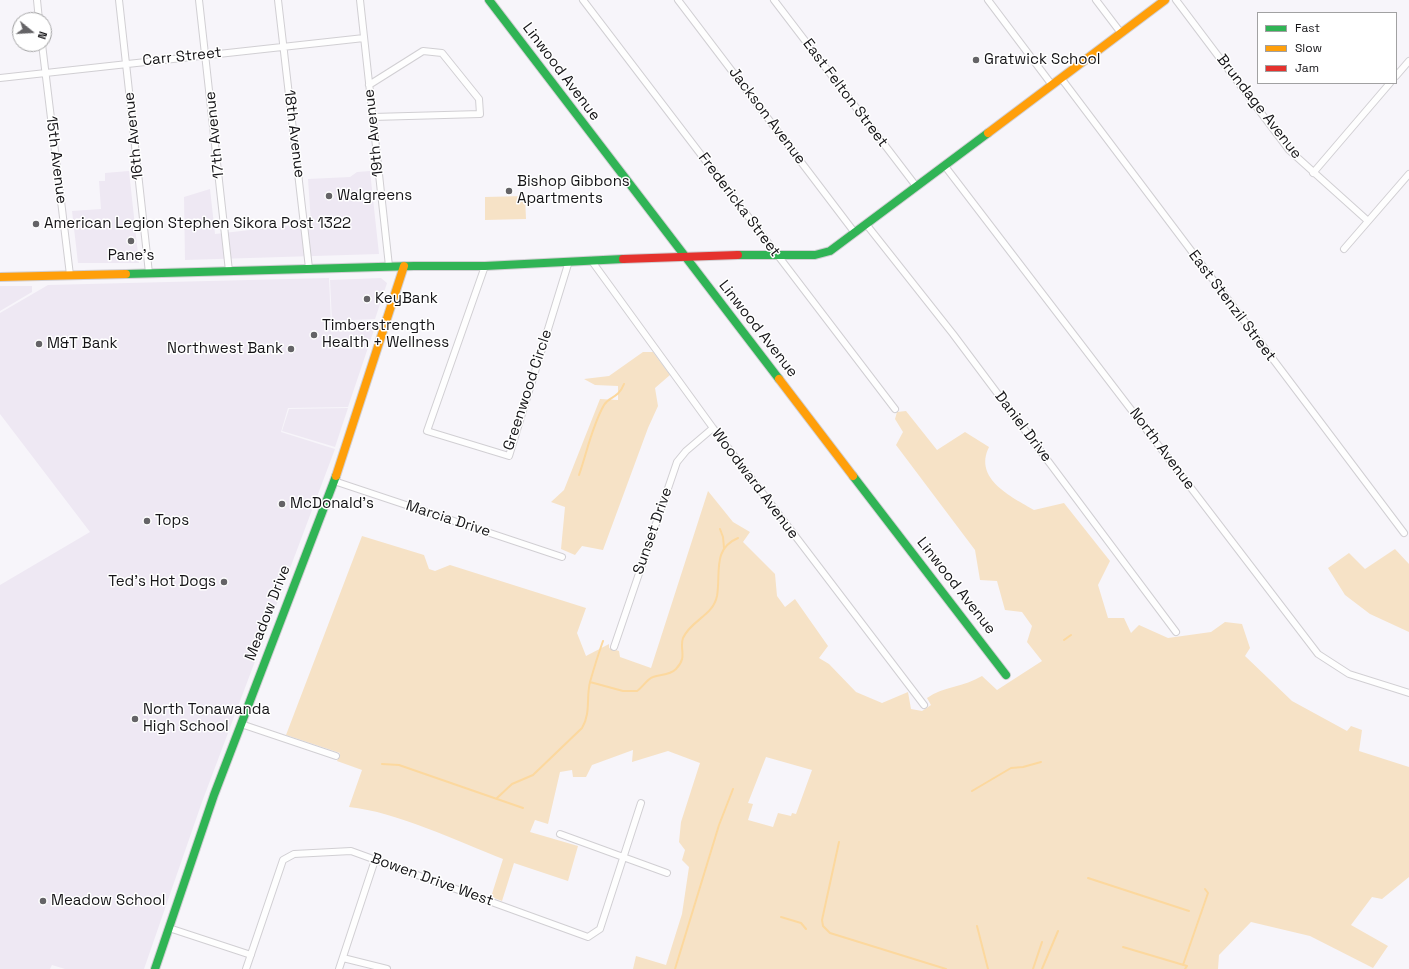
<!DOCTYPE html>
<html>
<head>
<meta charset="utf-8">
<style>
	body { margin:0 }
	#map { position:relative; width:1409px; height:969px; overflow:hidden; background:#f7f5fa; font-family:"Space Grotesk",sans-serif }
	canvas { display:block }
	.legend { position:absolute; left:1257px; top:12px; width:140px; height:72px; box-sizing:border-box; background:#fff; border:1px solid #a1a1a2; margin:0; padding:5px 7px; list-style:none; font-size:12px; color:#151417 }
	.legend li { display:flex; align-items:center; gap:8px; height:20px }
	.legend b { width:20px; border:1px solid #a1a1a2 }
	.north { position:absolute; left:12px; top:12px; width:40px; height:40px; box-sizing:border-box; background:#fff; border:1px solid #a1a1a2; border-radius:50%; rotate:108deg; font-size:11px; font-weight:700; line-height:16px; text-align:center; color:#151417 }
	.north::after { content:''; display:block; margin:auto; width:14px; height:18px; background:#646366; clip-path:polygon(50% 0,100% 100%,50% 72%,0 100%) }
</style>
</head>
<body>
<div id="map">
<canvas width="1409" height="969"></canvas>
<ul class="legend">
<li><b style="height:5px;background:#30b455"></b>Fast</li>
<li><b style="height:5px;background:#ff9f0a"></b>Slow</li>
<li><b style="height:5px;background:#e5322d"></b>Jam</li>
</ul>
<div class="north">N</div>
</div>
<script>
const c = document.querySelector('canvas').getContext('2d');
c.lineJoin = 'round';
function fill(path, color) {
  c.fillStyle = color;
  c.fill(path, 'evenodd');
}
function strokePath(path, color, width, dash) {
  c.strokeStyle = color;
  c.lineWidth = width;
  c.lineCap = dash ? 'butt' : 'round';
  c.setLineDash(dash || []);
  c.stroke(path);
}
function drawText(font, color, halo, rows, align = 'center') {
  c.font = font + ' "Space Grotesk",sans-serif';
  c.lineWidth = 3;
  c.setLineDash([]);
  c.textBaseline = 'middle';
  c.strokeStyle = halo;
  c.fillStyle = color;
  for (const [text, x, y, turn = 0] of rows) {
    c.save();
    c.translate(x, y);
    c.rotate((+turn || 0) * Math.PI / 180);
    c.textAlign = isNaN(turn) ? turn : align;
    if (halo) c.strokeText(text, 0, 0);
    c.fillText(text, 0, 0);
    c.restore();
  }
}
fill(new Path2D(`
	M129,171L139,263H78L72,211L101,209L99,181H105V173Z
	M370,171L379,254L185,260L184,197L210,189L215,234L311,223L308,179L350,177L357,172Z
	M329,278L331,323L377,321L348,407L288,408L281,432L335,449L202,802L144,969H65L52,965L50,969H0V585L90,532L0,414V313L48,285Z
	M381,278L387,283L375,319L332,321L330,280Z
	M0,286H32V292L0,311Z
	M348,408L335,447L282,431L289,409Z`), '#eee8f3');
fill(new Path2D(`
	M525,196L526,219L485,220V197Z
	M643,352H653L670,375L655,388L658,406L648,428L603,550L582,546L575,555L561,549L565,507L551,502L564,490L600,399L618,400V386L595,385L584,379L609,376Z
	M906,411L937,450L965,432L989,447C973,479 1012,497 1034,510L1064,503L1110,561L1098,585L1108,618H1124L1131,633L1139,625L1168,638L1211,632L1225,622L1242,624L1250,648L1245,656L1292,701L1347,731L1351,726L1362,730L1359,751L1409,767V877L1382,899L1372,897L1351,925L1388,946L1373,968L1310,936L1251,922L1219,955L1218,969H633L636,956L666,965L682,914L689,867L682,860L685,850L679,842L681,822L700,763L668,751L632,762L633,750L592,765L586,777H573L572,770L560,772L548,824L535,820L530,832L578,846L568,881L514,863L502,901L491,897L503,859C457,841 397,812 349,807L362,770L337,761L340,753L286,735L362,536L424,555L429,569L435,571L450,565L586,608L577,633L586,656L609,644V648L619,651L620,657L651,668L708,491L733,522L750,532L743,542L775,574L777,596L785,607L795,599L828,646L819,658L829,664L856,692L882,703L908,692L911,709L922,711L931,705L927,698C944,686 964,687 982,676L997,690L1042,661L1027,642L1032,626L1022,612L1005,610L997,581L980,580L975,550L896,445L903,432L895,419L897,412ZM766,757L812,770L796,814L792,813L791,816L778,813L773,827L748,820L753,804L748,803Z
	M1395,549L1409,564V632L1370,614L1345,595L1328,568L1349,553L1365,569Z`), '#f6e2c6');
strokePath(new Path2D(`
	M579,475C587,452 592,426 604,405C609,396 618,399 624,384
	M720,529L723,537L724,548
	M1064,640L1071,635
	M590,682L623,691H637C643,687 647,679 653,677C661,674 669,676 676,669C688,657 679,649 683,638C691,620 713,616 717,596C721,573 712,549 738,538
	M382,764L399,765L523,808
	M972,791L1011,768L1023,767L1041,762
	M497,798L512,784L533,775L582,728C591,713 586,698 590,682C594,668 598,655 603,641
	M839,842L822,920L823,926L830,933L946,969
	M1088,878L1189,911
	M781,917L801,923L806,929
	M977,926L988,969
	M1123,947L1187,966L1185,969
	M1183,965L1208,893L1205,889
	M675,969L719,825L733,789
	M1033,969L1042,942
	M1042,969L1058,931`), '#fcd89e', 2);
const street = new Path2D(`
	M37,0L39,20
	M119,0L149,273
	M199,0L229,271
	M278,0L309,268
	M360,0L389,266
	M583,0L895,409
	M678,0L855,233
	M774,0L916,186
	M988,0L1052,85
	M1096,0L1121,33
	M1176,0L1289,150L1368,221
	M42,44L70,275
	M1396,76L1409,61
	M0,78L364,38
	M1061,78L1404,533
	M369,85L423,51L442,53L479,99L480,114L373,117
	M944,165L1318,654L1349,674L1409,693
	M1313,173L1390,83
	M866,224L953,334L1176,632
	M1344,249L1409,174
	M591,260L713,428L924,705
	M485,266L427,431L509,456L569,261
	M334,481L562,557
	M614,647L677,462L686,451L713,428
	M241,724L336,756
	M560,834L667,873
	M169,928L251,955
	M343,958L387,969
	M246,969L283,860L294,854L351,851L588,937L600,929L641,803
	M339,969L375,860`);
const fast = new Path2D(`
	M489,0L779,379
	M738,255H815L830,251L988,133
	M126,274L414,266H485L623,259
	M853,476L1006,675
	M155,969L214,795L336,476`);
const slow = new Path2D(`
	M988,133L1165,0
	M0,277L126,274
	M779,379L853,476
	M336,476L404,266`);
const jam = new Path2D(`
	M623,259L738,255`);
strokePath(street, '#d1cfd3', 8);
strokePath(fast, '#d1cfd3', 10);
strokePath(slow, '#d1cfd3', 10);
strokePath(jam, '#d1cfd3', 10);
strokePath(street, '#fefefe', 6);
strokePath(fast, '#30b455', 8);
strokePath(slow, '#ff9f0a', 8);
strokePath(jam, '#e5322d', 8);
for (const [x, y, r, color] of [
	[976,60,4,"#646366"],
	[509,191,4,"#646366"],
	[329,196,4,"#646366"],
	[36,224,4,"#646366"],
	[131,241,4,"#646366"],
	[367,299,4,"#646366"],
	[314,335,4,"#646366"],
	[39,344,4,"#646366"],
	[291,349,4,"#646366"],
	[282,504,4,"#646366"],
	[147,521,4,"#646366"],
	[224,582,4,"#646366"],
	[135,719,4,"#646366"],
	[43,901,4,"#646366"]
]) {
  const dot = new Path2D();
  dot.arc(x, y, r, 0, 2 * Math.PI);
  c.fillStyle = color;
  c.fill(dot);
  strokePath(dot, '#fff', 1.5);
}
drawText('15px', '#151417', '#fff', [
	["Carr Street",182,57,-6],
	["Linwood Avenue",561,72,53],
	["East Felton Street",845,93,53],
	["Brundage Avenue",1259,107,52],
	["Jackson Avenue",767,116,53],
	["19th Avenue",374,133,-96],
	["18th Avenue",294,134,83],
	["17th Avenue",215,135,-96],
	["16th Avenue",134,136,-96],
	["15th Avenue",56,160,83],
	["Fredericka Street",739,205,53],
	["East Stenzil Street",1232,306,53],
	["Linwood Avenue",758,329,52],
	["Greenwood Circle",528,390,-72],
	["Daniel Drive",1023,427,53],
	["North Avenue",1162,449,53],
	["Woodward Avenue",755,484,53],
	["Marcia Drive",448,519,18],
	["Sunset Drive",653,531,-71],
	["Linwood Avenue",956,586,52],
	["Meadow Drive",268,613,-69],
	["Bowen Drive West",432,880,20]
]);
drawText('15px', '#151417', '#fff', [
	["Gratwick School",984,60],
	["Bishop Gibbons",517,182],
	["Apartments",517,199],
	["Walgreens",337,196],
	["American Legion Stephen Sikora Post 1322",44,224],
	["Pane's",131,256,"center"],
	["KeyBank",375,299],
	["Timberstrength",322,326],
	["Health + Wellness",322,343],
	["M&T Bank",47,344],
	["Northwest Bank",283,349,"right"],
	["McDonald's",290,504],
	["Tops",155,521],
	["Ted's Hot Dogs",216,582,"right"],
	["North Tonawanda",143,710],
	["High School",143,727],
	["Meadow School",51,901]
], 'left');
</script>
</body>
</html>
